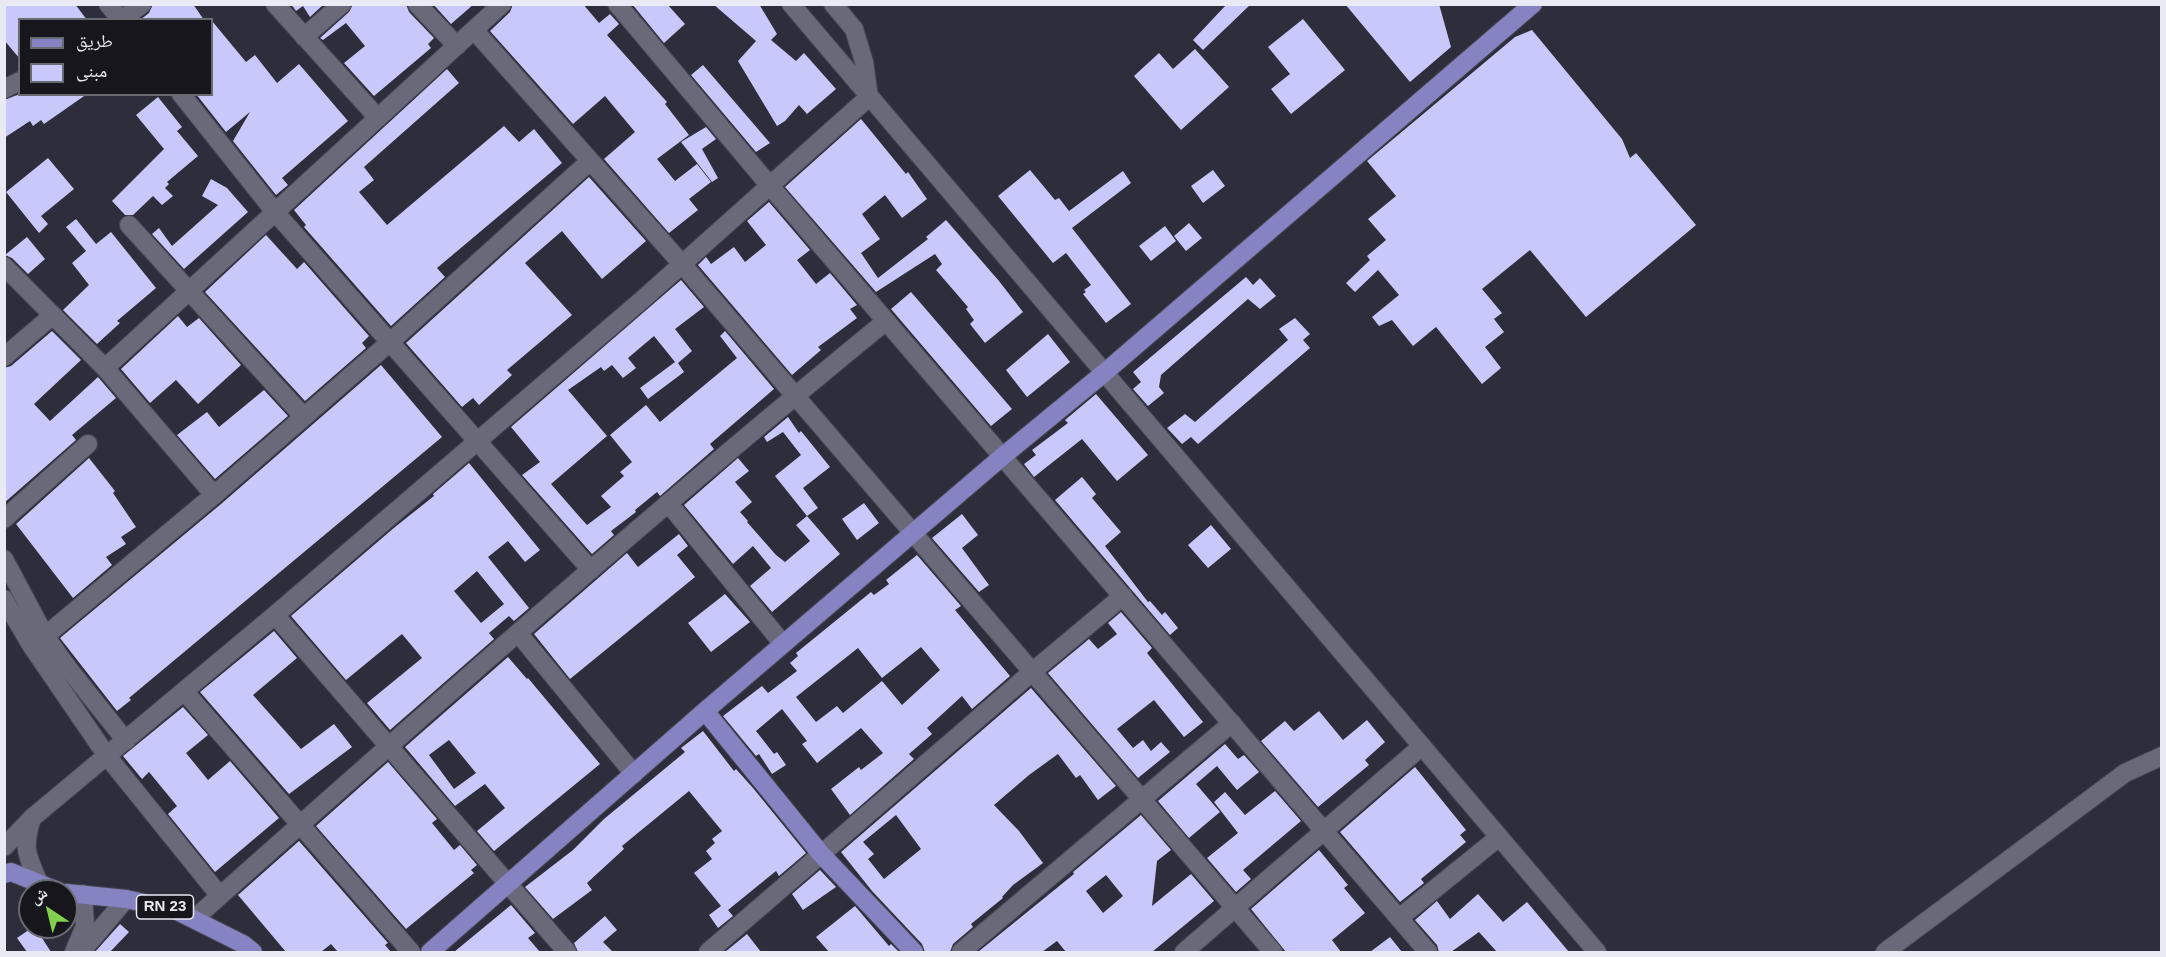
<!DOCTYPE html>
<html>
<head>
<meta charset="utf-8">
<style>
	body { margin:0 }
	#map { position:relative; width:2166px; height:957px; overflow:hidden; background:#2d2d3b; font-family:Helvetica,"Noto Naskh Arabic",sans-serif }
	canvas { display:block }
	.frame { position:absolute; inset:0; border:6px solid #e9eaf3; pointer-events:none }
	.legend { position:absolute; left:18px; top:18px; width:195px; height:78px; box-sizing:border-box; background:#16161c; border:2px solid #6a6b72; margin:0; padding:8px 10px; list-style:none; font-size:18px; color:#e9eaf3 }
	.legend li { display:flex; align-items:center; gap:12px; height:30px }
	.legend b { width:30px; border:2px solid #6a6b72 }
	.north { position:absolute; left:18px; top:879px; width:60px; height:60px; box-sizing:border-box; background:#16161c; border:2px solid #6a6b72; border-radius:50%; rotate:325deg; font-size:16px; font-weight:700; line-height:24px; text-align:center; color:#e9eaf3 }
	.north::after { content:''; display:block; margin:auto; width:21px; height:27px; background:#83d04e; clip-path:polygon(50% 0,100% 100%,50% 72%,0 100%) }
</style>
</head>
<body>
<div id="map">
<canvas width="2166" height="957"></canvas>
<div class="frame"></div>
<ul class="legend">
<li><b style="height:8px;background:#8683c3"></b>طريق</li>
<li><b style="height:16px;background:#c8c8fb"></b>مبنى</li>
</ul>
<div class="north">ش</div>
</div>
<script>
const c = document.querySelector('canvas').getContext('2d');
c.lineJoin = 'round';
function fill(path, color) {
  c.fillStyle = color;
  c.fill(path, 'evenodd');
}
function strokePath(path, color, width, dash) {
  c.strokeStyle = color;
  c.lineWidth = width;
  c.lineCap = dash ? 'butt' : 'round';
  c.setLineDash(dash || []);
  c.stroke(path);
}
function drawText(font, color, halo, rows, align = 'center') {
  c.font = font + ' Helvetica,sans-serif';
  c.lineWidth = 6;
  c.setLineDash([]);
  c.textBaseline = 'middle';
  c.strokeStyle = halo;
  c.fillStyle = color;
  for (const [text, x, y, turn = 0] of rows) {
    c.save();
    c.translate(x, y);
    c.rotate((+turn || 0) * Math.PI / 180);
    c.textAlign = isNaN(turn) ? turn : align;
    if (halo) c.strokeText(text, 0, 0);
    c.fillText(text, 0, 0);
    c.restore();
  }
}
fill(new Path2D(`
	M4,4H75L87,20H20V59L4,40Z
	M153,4H193L204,20H140L149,13Z
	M291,4H324L310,17L303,6L296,11Z
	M353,4H406L409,12L434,38L428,44L431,48L374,96L344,63L365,46L346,23L323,40L320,38L349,12Z
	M433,4H474L451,24Z
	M513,4H583L599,23L610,14L619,24L607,35L667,102L665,104L689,135L657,159L675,181L697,164L711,182L689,199L698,210L669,233L604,159L635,132L605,96L573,124L490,31L510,12Z
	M632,4H667L685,24L664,43Z
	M713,4H759L777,34L771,40L796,61L804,53L836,89L807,114L799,105L785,121L777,126L738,61L756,41Z
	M1227,4H1251L1203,50L1193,40Z
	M1345,4H1439L1451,47L1410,82Z
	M1303,19L1345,70L1291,114L1271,89L1290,74L1268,47Z
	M212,21L246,62L255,55L277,83L299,64L348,121L282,178L288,185L276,195L233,141L250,112L226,132L196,94H212Z
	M1532,30L1622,139L1630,158L1636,153L1696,225L1586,317L1530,250L1482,289L1502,313L1494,319L1504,332L1485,347L1501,368L1482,384L1436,327L1413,346L1392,320L1379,326L1372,317L1399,295L1378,270L1355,292L1346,283L1370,260L1367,256L1386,240L1368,219L1396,196L1367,161L1515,37Z
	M1195,49L1229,87L1181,130L1134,76L1159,53L1173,69Z
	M703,65L770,143L756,152L691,75Z
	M447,69L459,83L364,167L374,180L359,192L387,225L504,126L519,142L534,129L562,163L437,268L445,277L391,326L304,227L306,225L294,210Z
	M20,94H87L44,124L41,120L33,126L30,121L4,138V100Z
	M158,97L182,127L177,131L198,156L167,182L169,184L165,188L173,196L162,205L153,196L133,215H125L112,201L164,149L136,115Z
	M861,119L906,174L908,172L927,199L902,218L885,195L862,214L880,239L861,253L878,278L928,239L926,237L946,220L999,281L1023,312L985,343L970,324L974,320L966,309L968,307L936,270L942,264L935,254L876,292L785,187Z
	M706,127L716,139L702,149L718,178L712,182L681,142Z
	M48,158L74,189L41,216L48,224L39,233L6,192Z
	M1030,170L1055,200L1059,198L1069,211L1123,171L1131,183L1072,228L1131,304L1106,323L1083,294L1086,292L1084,290L1091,285L1066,253L1053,263L998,196Z
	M1213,170L1225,186L1203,203L1191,186Z
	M589,177L646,241L602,279L562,231L525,263L572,315L507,370L512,375L479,405L473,398L462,407L406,343Z
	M211,179L227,188L248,212L184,269L152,234L159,228L172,246L218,205L202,196Z
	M769,202L810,250L797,260L816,284L830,273L857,305L850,309L857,318L818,347L821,350L792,375L698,265L706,257L711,264L734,247L745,262L766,245L747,221Z
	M76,219L96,244L111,232L156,288L117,321L120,323L97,344L63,310L89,285L72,263L86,251L66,227Z
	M1189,223L1202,238L1186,251L1174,236Z
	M1165,226L1176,241L1151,261L1139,246Z
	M266,235L297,269L304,262L369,336L362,343L366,348L305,401L205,292Z
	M27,237L45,259L28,274L12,258L5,255Z
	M1246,277L1253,285L1260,278L1276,296L1260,309L1248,299L1161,375L1159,387L1164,393L1148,406L1133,389L1141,382L1133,372Z
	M681,280L704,307L675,329L692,351L678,363L684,372L648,399L640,388L675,362L654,336L628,358L636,368L623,378L612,365L604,371L601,367L568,390L607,436L551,484L578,515L587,525L611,507L601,496L624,476L620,472L632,462L610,435L646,405L660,422L737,358L720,336L725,331L774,389L710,444L714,449L660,496L657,492L635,510L636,512L611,531L614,535L592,554L522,475L540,462L511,427Z
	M911,292L1012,409L991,426L891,309Z
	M178,316L187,327L199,318L241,365L198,404L176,380L150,403L121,369Z
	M1295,318L1310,334L1303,340L1310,348L1198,444L1191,437L1182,444L1167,428L1185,414L1195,422L1288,340L1279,329Z
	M52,331L81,360L34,404L50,421L98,377L116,398L72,435L76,440L4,503V368L11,366Z
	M1048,334L1070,362L1027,397L1006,370Z
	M381,365L442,437L129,698L131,700L117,711L60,638L221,504Z
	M264,390L288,416L215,479L177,435L207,412L219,427Z
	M1096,394L1148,455L1117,481L1082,439L1034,477L1024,464L1036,455L1032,450L1068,423L1065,420Z
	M788,417L799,433L801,431L830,467L803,488L818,508L807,516L775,476L801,455L783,432L767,442L764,437Z
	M89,458L115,491L113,493L136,527L121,537L126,544L106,557L112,565L73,598L16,524Z
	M738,458L749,471L735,482L752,502L740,512L748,521L747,522L776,555L785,562L810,541L796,525L807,516L840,554L772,612L750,586L771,568L753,546L733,564L684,505Z
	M469,463L540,550L525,562L508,541L488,557L529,608L514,621L509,616L489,633L494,639L390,730L367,703L422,658L402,634L346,680L291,616L395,527L434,496L433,494ZM477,571L504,604L481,623L454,591Z
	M1082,477L1096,494L1092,498L1121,532L1105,546L1148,602L1150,601L1162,615L1165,612L1178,628L1170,635L1055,500Z
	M864,503L879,523L857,540L842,519Z
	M962,514L978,535L962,548L989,585L979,592L932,538Z
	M1211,525L1231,549L1208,568L1188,545Z
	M679,534L688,546L677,555L695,577L570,679L534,634L627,553L638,567Z
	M917,555L961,606L955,610L1010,676L972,709L962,696L927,728L932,734L909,754L914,759L850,815L831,789L859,767L861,770L883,753L861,728L817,763L802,744L807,741L782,709L756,731L774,754L777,752L786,765L772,774L759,754L756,756L723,716L762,686L768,693L797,671L790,663L798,656L796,653L871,592L874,595L889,584L886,580ZM921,647L940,670L902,705L882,681L843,713L837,706L816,722L796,697L858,648L882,678Z
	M725,594L750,622L711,652L688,623Z
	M1121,612L1152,648L1147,653L1203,722L1184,737L1154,700L1117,729L1133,748L1143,740L1151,751L1161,742L1170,752L1138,778L1048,673L1089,639L1098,649L1117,634L1108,623Z
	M274,631L297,658L253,695L301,749L334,724L352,747L289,794L200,692Z
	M508,657L527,679L528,678L600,764L494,851L477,831L505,808L485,784L455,806L405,747ZM449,740L476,773L454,789L429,755Z
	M1031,688L1116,786L1098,800L1080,775L1076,778L1058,754L1029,775L994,805L1019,831L1043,863L1013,885L1002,897L1003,898L971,924L973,927L953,944L950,952H925L922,944L872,891L841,852ZM896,815L921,849L884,879L868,859L874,854L863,842Z
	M183,707L208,735L186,753L208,780L230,761L279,818L215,872L168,814L177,806L149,772L142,779L123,756Z
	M1319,711L1343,740L1367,720L1385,742L1365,760L1369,765L1318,807L1261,741L1285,721L1294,731Z
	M703,731L734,771L736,769L753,788L806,853L779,876L776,871L728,910L733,916L718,928L709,915L721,906L694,873L712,859L706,851L715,843L712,839L722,831L689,791L622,846L624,849L587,883L592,890L553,919L525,887L573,850L604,819L685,752L681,748Z
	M1225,744L1238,759L1244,755L1259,772L1237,790L1217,766L1196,784L1220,812L1189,838L1158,801Z
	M388,762L437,819L432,823L454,850L460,845L477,865L471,870L474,873L406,929L316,826Z
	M1415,767L1466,830L1460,835L1466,842L1421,879L1424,883L1400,902L1340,832Z
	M1275,791L1301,821L1243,870L1251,879L1236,892L1207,858L1238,833L1214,802L1225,792L1245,815Z
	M1141,815L1171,850L1157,861L1152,906L1191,874L1214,901L1152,952H1066L1057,941L1042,952H978L1074,874L1073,872ZM1106,875L1123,896L1103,913L1086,891Z
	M299,841L388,943L385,945L391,952H338L331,944L321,952H286L238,895Z
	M1319,850L1348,885L1344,888L1365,913L1332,940L1341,952H1286L1251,909Z
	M820,870L836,887L803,910L792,894Z
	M1478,894L1503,922L1527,902L1569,952H1497L1479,932L1451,952H1439L1437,945L1415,920L1437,901L1450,919Z
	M511,905L535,933L528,938L540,952H454Z
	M855,906L889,946L891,944L899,952H829L816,937Z
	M605,916L617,930L603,942L613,952H578L574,943Z
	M120,924L129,932L110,952H95Z
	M33,927H35L51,952H27L17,938Z
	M747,934L761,952H725Z
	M1390,937L1402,952H1370Z`), '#c8c8fb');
const minor = new Path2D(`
	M108,4L121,20
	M275,4L378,118
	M417,4L457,46
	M617,4L770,186L1428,952
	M791,4L1597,952
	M121,20L142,4
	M474,30L682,264L1273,952
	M304,37L342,4
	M4,89L20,81
	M181,94L275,212L591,570
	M129,225L304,417
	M4,266L105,368L214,495
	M4,357L53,315
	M105,368L502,4
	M669,504L783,644
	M4,519L88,444
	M4,559L45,636L68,668L126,741
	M4,599L31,645L107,756L220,896
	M275,615L567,952
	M518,633L634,774
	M31,645L45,636L214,495L390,342L590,161
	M184,691L411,952
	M32,818L275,615L643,299L869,97L864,62L854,29L833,4
	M4,847L32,818C22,849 27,856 40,885
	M1399,918L1499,837
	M194,919C422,716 650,514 886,321
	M74,952L85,926L83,894
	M81,952L126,899
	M708,952L1032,672L1123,596
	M961,952L1232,723
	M1184,952L1422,746
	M1885,952L2125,773L2162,756`);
const major = new Path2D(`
	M705,711L821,854L914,952
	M4,874L11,872L58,891
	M66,893L126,899L175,910L243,944L253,952
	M430,952L705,711L1003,456L1104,373L1533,4`);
strokePath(minor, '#484854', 20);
strokePath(major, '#484854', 20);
strokePath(minor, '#69697a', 18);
strokePath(major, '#8683c3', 18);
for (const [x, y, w] of [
	[165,907,57]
]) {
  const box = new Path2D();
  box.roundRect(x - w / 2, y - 12, w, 24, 4.5);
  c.fillStyle = '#16161c';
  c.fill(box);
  strokePath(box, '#e9eaf3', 1.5);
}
drawText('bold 15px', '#e9eaf3', null, [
	["RN 23",165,907]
]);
</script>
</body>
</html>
